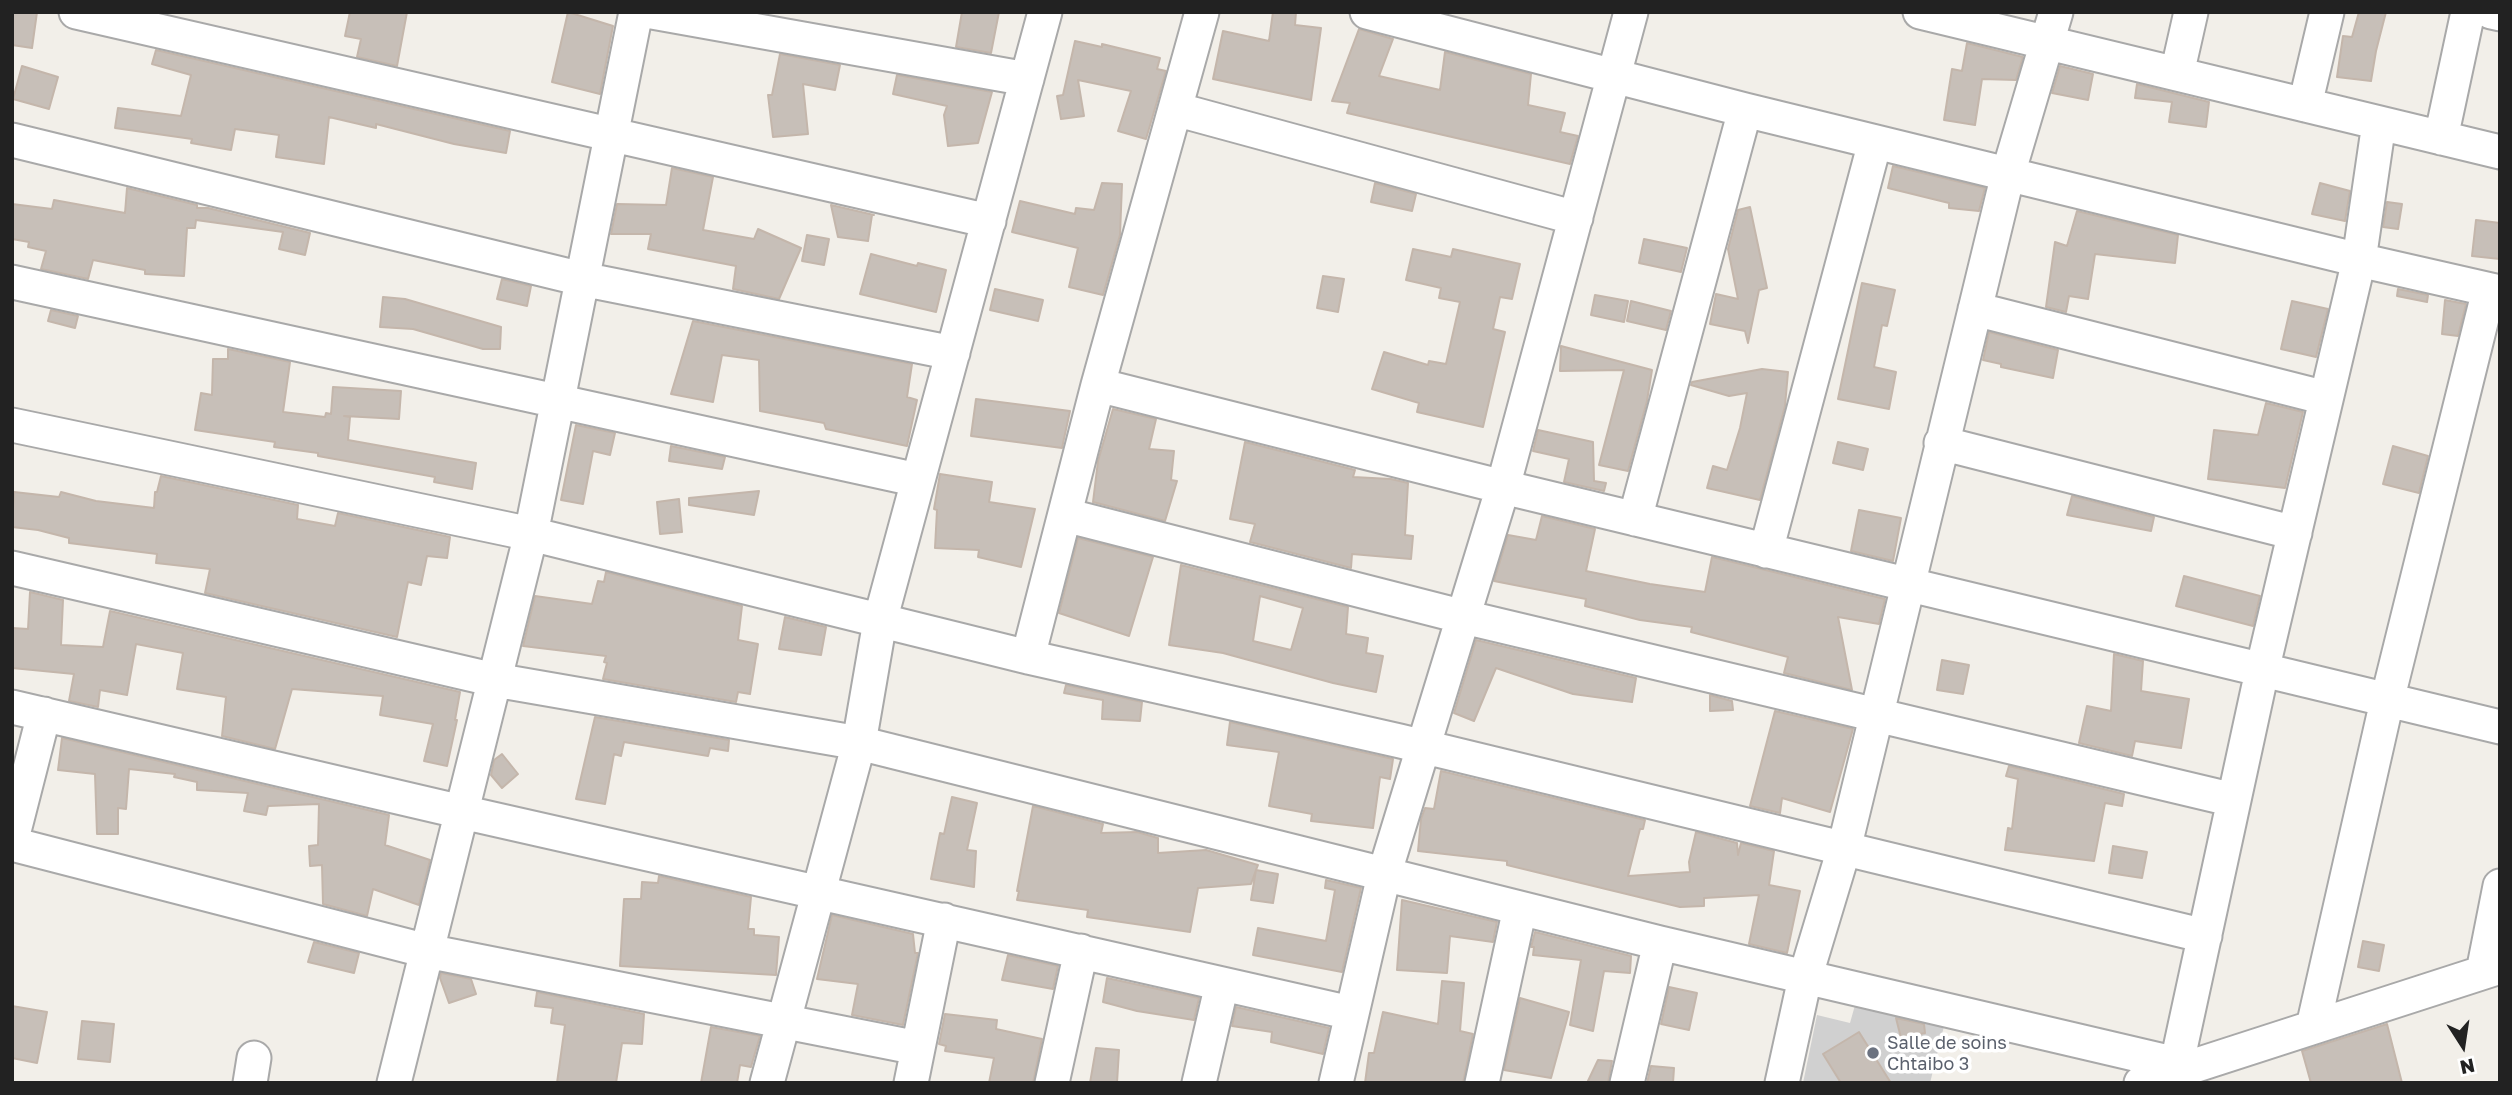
<!DOCTYPE html>
<html>
<head>
<meta charset="utf-8">
<style>
	body { margin:0 }
	#map { position:relative; width:2512px; height:1095px; overflow:hidden; background:#f2efe9; font-family:"Golos Text",sans-serif }
	canvas { display:block }
	.frame { position:absolute; inset:0; border:14px solid #222; pointer-events:none }
	.north { position:absolute; left:2428px; top:1011px; width:70px; height:70px; -webkit-text-stroke:5px #fff; paint-order:stroke; rotate:168deg; font-size:19px; font-weight:700; line-height:28px; text-align:center; color:#222 }
	.north::after { content:''; display:block; margin:auto; width:24px; height:32px; background:#222; clip-path:polygon(50% 0,100% 100%,50% 72%,0 100%) }
</style>
</head>
<body>
<div id="map">
<canvas width="2512" height="1095"></canvas>
<div class="frame"></div>
<div class="north">N</div>
</div>
<script>
const c = document.querySelector('canvas').getContext('2d');
c.lineJoin = 'round';
function fill(path, color) {
  c.fillStyle = color;
  c.fill(path, 'evenodd');
}
function strokePath(path, color, width, dash) {
  c.strokeStyle = color;
  c.lineWidth = width;
  c.lineCap = dash ? 'butt' : 'round';
  c.setLineDash(dash || []);
  c.stroke(path);
}
function drawText(font, color, halo, rows, align = 'center') {
  c.font = font + ' "Golos Text",sans-serif';
  c.lineWidth = 7;
  c.setLineDash([]);
  c.textBaseline = 'middle';
  c.strokeStyle = halo;
  c.fillStyle = color;
  for (const [text, x, y, turn = 0] of rows) {
    c.save();
    c.translate(x, y);
    c.rotate((+turn || 0) * Math.PI / 180);
    c.textAlign = isNaN(turn) ? turn : align;
    if (halo) c.strokeText(text, 0, 0);
    c.fillText(text, 0, 0);
    c.restore();
  }
}
fill(new Path2D(`
	M1857,998L1945,1022L1930,1083H1803L1817,1015L1850,1023Z`), '#d0d0d0');
const building = new Path2D(`
	M12,12H37L32,48L12,45Z
	M350,12H407L397,66L357,57L361,39L345,36Z
	M568,12L613,26L600,94L552,82Z
	M962,12H999L991,53L956,47Z
	M1273,12H1296L1295,25L1321,28L1311,100L1213,79L1223,31L1269,41Z
	M2359,12H2386L2376,51L2371,81L2337,77L2343,36L2352,37Z
	M1359,29L1393,39L1379,76L1440,90L1445,52L1531,74L1528,105L1565,113L1560,132L1578,136L1570,164L1347,113L1350,103L1332,101Z
	M1075,41L1102,47V44L1160,58L1157,69L1166,71L1146,139L1118,131L1131,91L1078,80L1084,116L1061,119L1057,96L1063,95Z
	M1967,43L2023,57L2016,80L1982,79L1975,125L1944,120L1952,69L1962,71Z
	M156,50L510,131L506,153L454,144L376,124V128L329,117L324,164L276,157L279,135L235,129L231,150L191,143L192,139L115,128L118,108L181,116L191,75L152,64Z
	M780,54L840,65L835,90L803,84L808,134L773,137L768,95H772Z
	M22,66L58,77L49,109L13,99Z
	M2060,66L2093,74L2088,100L2052,93Z
	M897,75L992,92L978,143L948,146L944,115L947,106L893,94Z
	M2137,84L2209,102L2206,127L2169,122L2172,102L2135,98Z
	M1893,166L1985,188L1979,211L1949,208V203L1888,188Z
	M672,168L713,177L703,230L754,239L758,229L801,248L779,299L733,289L736,266L648,249L651,234H611L617,204L666,205Z
	M1102,183L1122,184L1120,235L1103,295L1069,287L1078,248L1012,232L1020,201L1075,214L1076,208L1094,210Z
	M1375,183L1416,194L1412,211L1371,202Z
	M2320,183L2350,191L2345,221L2312,214Z
	M127,188L197,205V208H208L310,233L305,255L279,249L283,232L196,220L195,228H187L184,276L145,274V270L93,260L88,279L41,269L46,251L28,247L29,242L12,239V204L52,209L54,200L125,213Z
	M2387,202L2402,204L2398,229L2383,227Z
	M831,205L874,215H872L868,241L838,237Z
	M1750,207L1767,288L1759,290L1748,343L1745,331L1710,324L1716,294L1738,299L1728,249L1738,210Z
	M2077,211L2178,235L2175,263L2095,254L2088,299L2069,296L2066,312L2046,307L2055,242L2067,246Z
	M2476,220L2500,223V259L2472,256Z
	M807,235L829,239L824,265L802,261Z
	M1644,239L1687,248L1681,272L1639,263Z
	M1413,249L1451,257L1453,249L1520,264L1512,299L1500,297L1493,329L1505,332L1483,427L1417,412L1419,403L1372,389L1384,352L1428,365L1429,361L1446,364L1460,302L1439,298L1441,288L1406,280Z
	M871,254L917,266L918,263L946,270L936,312L860,294Z
	M1323,276L1344,279L1338,312L1317,308Z
	M502,279L531,286L527,306L497,299Z
	M1862,283L1895,290L1887,326L1882,325L1874,367L1896,372L1889,409L1838,399Z
	M995,289L1043,300L1038,321L990,310Z
	M2398,289L2428,295L2427,302L2397,296Z
	M1595,295L1628,301L1624,322L1591,315Z
	M383,297L405,299L501,327L500,349H483L413,329L380,327Z
	M2445,300L2466,304L2458,336L2442,334Z
	M1631,301L1671,311L1666,330L1627,321Z
	M2292,301L2328,309L2316,357L2281,349Z
	M51,310L78,316L75,328L48,321Z
	M693,321L912,364L907,397L917,400L907,446L826,429L824,423L760,411L759,360L722,355L713,402L671,394Z
	M1989,332L2058,350L2053,378L2001,367V364L1983,360Z
	M1561,346L1652,370L1647,401L1628,471L1599,465L1624,370L1560,371Z
	M228,349L290,362L283,412L325,417L326,413L331,414L333,387L401,391L399,419L344,416L350,417L348,440L476,463L472,489L434,482L435,477L318,456V453L274,447L275,442L195,430L201,393L212,395L213,359H228Z
	M1762,369L1788,372L1785,406L1760,500L1707,488L1713,466L1727,470L1740,428L1747,393L1729,396L1691,385L1692,382Z
	M976,399L1070,411L1062,448L971,436Z
	M2266,403L2303,412L2285,488L2208,479L2214,430L2258,435Z
	M1113,409L1156,419L1149,449L1174,451L1171,480L1177,481L1165,521L1093,502L1098,461Z
	M576,425L615,433L610,455L593,451L583,504L561,500Z
	M1538,430L1593,442L1594,481L1606,483L1604,491L1564,482L1569,459L1533,451Z
	M1245,442L1355,470L1353,477L1391,479L1408,483L1405,535L1413,536L1411,559L1352,554L1351,568L1250,542L1255,524L1230,519Z
	M1838,442L1868,449L1863,470L1833,463Z
	M671,446L725,457L722,469L669,461Z
	M2393,446L2428,456L2419,493L2383,484Z
	M940,474L992,482L989,502L1035,509L1021,567L978,557L979,550L935,548L937,510L934,509Z
	M161,476L298,505L297,519L335,526L338,513L450,537L447,558L427,556L421,585L408,582L397,637L205,593L210,569L156,563L157,554L69,543V538L38,530L12,527L14,492L59,497L61,492L96,501L154,508L155,492H157Z
	M759,491L754,515L689,505V498Z
	M2072,496L2154,517L2151,531L2067,515Z
	M679,499L682,532L660,534L657,502Z
	M1859,510L1901,518L1893,561L1851,551Z
	M1542,516L1595,529L1586,571L1650,584L1705,592L1712,557L1885,599L1879,624L1838,617L1852,690L1784,673L1788,657L1691,632L1692,627L1640,620L1585,606L1586,599L1494,581L1508,535L1536,540Z
	M1078,538L1153,557L1129,636L1059,613Z
	M1181,565L1348,607L1346,634L1368,638L1366,653L1383,656L1376,692L1333,683L1223,653L1169,645ZM1260,596L1303,608L1291,650L1253,641Z
	M606,572L742,606L738,640L758,644L750,694L738,692L736,702L603,679L607,663L604,662L606,656L523,646L535,596L592,604L598,581L604,582Z
	M2184,576L2260,596L2253,626L2176,606Z
	M30,592L63,600L61,645L103,647L110,611L460,692L455,720H457L447,766L424,761L433,724L380,715L383,696L292,689L275,749L222,736L226,697L177,689L183,653L136,644L127,695L100,690L98,707L69,701L74,674L12,668V628L28,629Z
	M785,617L826,627L821,655L779,649Z
	M1476,640L1636,678L1632,702L1573,694L1496,668L1474,721L1454,713Z
	M2114,654L2143,661L2141,691L2189,699L2181,748L2135,741L2132,756L2079,743L2087,706L2111,711Z
	M1942,660L1969,665L1963,694L1937,690Z
	M1066,685L1142,702L1140,721L1102,719L1103,700L1064,693Z
	M1710,695L1732,701L1733,710L1710,711Z
	M1775,711L1853,729L1830,812L1782,798L1780,813L1750,806Z
	M595,717L729,740L728,751L710,748L708,756L624,742L621,756L614,754L605,804L576,799Z
	M1230,722L1393,759L1390,779L1380,777L1373,828L1311,821L1312,814L1269,806L1279,752L1227,745Z
	M62,738L389,815L385,845L430,860L419,905L373,889L367,916L323,904L322,865L310,866L309,846L318,845L319,804L268,806L266,815L244,811L248,793L197,790V782L174,777L175,774L129,769L126,809L118,808V834H97L95,774L58,770Z
	M502,754L518,774L502,788L491,775L494,760Z
	M2009,766L2124,794L2122,806L2105,803L2094,861L2005,850L2008,828L2012,829L2018,779L2006,776Z
	M1441,771L1645,820L1643,829H1640L1628,876L1690,872L1689,862L1696,832L1737,843L1738,855L1741,843L1774,851L1769,885L1800,891L1787,953L1749,944L1759,895L1704,898V906L1680,907L1507,865V861L1418,851L1421,819L1425,808L1434,809Z
	M952,797L977,803L967,850L976,851L974,887L931,879L940,833L944,834Z
	M1033,806L1103,824L1101,833L1137,832L1158,838V853L1206,850L1258,865L1256,870L1278,874L1273,903L1251,900L1256,870L1251,884L1198,888L1190,932L1087,917L1088,910L1017,900L1019,891H1017Z
	M2113,846L2147,852L2142,878L2109,873Z
	M659,876L751,897L748,929H754V935L779,937L776,975L620,966L624,899H641L642,882L658,883Z
	M1326,880L1361,888L1342,972L1253,955L1258,928L1326,941L1335,890L1325,888Z
	M1402,900L1497,922L1493,942L1450,936L1447,973L1397,970Z
	M832,915L913,934L915,953H918L903,1025L852,1015L858,984L817,979Z
	M1535,932L1631,956L1630,973L1604,971L1593,1031L1570,1025L1581,960L1533,955L1534,947H1531Z
	M2363,941L2384,945L2379,971L2358,967Z
	M314,942L359,953L354,973L308,962Z
	M1008,955L1058,966L1053,989L1002,980Z
	M441,973L471,979L476,994L449,1003L440,978Z
	M1107,978L1199,998L1194,1020L1137,1011L1103,1002Z
	M1442,981L1464,983L1460,1031L1473,1034L1463,1083H1365L1369,1053H1374L1383,1012L1438,1024Z
	M1669,987L1697,993L1689,1030L1661,1024Z
	M537,992L644,1014L642,1044L622,1043L616,1083H557L565,1025L551,1023L553,1008L535,1006Z
	M1520,998L1569,1012L1551,1078L1504,1070Z
	M12,1006L47,1012L37,1063L12,1058Z
	M1236,1007L1329,1028L1323,1054L1271,1042L1272,1032L1232,1026Z
	M945,1014L997,1020L996,1029L1042,1039L1033,1083H989L994,1058L945,1051L946,1046L939,1044Z
	M1896,1018L1924,1024L1925,1033L1901,1038Z
	M82,1021L114,1024L110,1062L78,1059Z
	M2387,1024L2402,1083H2311L2302,1051Z
	M711,1027L760,1036L751,1067L740,1065L737,1083H701Z
	M1859,1032L1891,1083H1841L1823,1054Z
	M1096,1048L1119,1050L1117,1083H1090Z
	M1598,1060L1612,1061L1608,1083H1587Z
	M1651,1066L1674,1068L1673,1083H1647Z`);
fill(building, '#c7bfb8');
strokePath(building, '#c4b6ab', 2);
const minor = new Path2D(`
	M76,12L989,221
	M652,12L1027,79
	M1367,12L1745,110L2359,260L2500,292
	M1920,12L2500,152
	M2491,12L2500,14
	M2177,74L2191,12
	M2305,105L2327,12
	M1175,109L1576,218
	M2441,138L2468,12
	M12,140L582,279L953,353
	M12,282L918,480
	M1975,309L2326,398
	M1098,385L1503,487L2500,727
	M12,425L531,534L1028,657L1400,741L2205,936
	M1941,443L2295,533
	M1065,515L1464,617L2234,800
	M1635,519L1745,110
	M1766,551L1875,142
	M12,568L495,680L859,743L1660,943L2177,1064
	M1028,657L1098,385L1202,12
	M12,707L462,812L1351,1013
	M12,839L44,714
	M12,844L427,951L918,1048
	M2483,972L2500,886
	M2313,1027L2387,701L2489,290
	M2175,1072L2262,671L2359,260L2379,123
	M250,1083L254,1058
	M394,1083L531,534L636,12
	M767,1083L859,743L880,621L1045,12
	M911,1083L944,920
	M1052,1083L1081,951
	M1199,1083L1222,984
	M1336,1083L1384,875L1503,487L1631,12
	M1482,1083L1520,908
	M1627,1083L1660,943
	M1782,1083L1805,978L1844,849L2008,174L2056,12
	M2141,1083L2500,967`);
strokePath(minor, '#a9a9a9', 37);
strokePath(minor, '#fff', 33);
for (const [x, y, r, color] of [
	[1873,1053,7,"#6b7280"]
]) {
  const dot = new Path2D();
  dot.arc(x, y, r, 0, 2 * Math.PI);
  c.fillStyle = color;
  c.fill(dot);
  strokePath(dot, '#fff', 2.5);
}
drawText('18px', '#5b616d', '#fff', [
	["Salle de soins",1887,1043],
	["Chtaibo 3",1887,1064]
], 'left');
</script>
</body>
</html>
